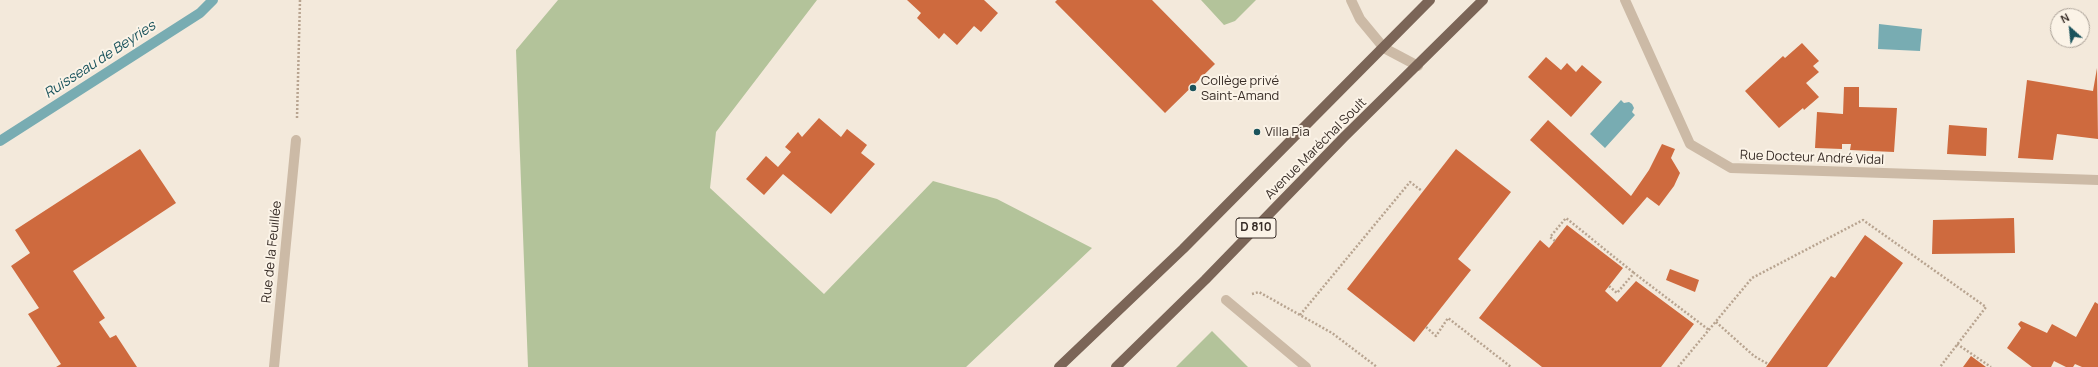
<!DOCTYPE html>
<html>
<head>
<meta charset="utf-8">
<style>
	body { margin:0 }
	#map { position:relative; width:2098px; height:367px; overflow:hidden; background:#f3e9db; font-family:Manrope,sans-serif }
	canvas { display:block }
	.north { position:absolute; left:2050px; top:8px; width:40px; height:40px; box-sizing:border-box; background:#fbf3e7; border:1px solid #ada49a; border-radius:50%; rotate:333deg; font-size:11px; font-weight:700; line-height:16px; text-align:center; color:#382d27 }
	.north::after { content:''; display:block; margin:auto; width:14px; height:18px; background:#1a535c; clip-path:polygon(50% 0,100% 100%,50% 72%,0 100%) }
</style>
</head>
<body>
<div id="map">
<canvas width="2098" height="367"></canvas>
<div class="north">N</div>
</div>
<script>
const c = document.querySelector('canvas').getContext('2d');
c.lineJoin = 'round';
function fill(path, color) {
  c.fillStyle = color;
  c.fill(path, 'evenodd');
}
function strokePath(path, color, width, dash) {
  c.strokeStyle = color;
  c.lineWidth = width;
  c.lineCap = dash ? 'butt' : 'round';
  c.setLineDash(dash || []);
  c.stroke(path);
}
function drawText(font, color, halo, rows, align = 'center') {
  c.font = font + ' Manrope,sans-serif';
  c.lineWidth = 4;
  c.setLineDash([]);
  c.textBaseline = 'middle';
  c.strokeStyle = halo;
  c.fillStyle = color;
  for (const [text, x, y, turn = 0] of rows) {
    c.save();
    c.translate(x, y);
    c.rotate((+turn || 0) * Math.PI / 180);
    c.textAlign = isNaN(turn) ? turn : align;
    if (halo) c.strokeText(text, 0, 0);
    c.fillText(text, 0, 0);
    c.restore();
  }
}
fill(new Path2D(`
	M558,0H817L716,132L710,188L824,294L933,181L997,199L1092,248L966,367H528L516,50Z
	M1201,0H1256L1235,21L1224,25Z
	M1212,331L1248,367H1176Z`), '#b3c39a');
fill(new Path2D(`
	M1879,24L1922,29L1920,51L1878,49Z
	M1621,100L1624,103L1629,102L1632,104L1634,108L1632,112L1635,115L1605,148L1590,134Z`), '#78acb2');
strokePath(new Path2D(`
	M0,141L200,13L213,0`), '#78acb2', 10);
fill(new Path2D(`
	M907,0H984L998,13L981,32L974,26L957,45L944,33L939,39L917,18L921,13Z
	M1057,0H1152L1215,64L1165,113L1055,2Z
	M1802,43L1819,61L1813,66L1819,72L1806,83L1819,97L1804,110L1803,108L1779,128L1745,91L1783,56L1785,58Z
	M1546,57L1561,70L1567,63L1576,72L1582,65L1602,82L1571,117L1528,77Z
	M2097,68L2098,139L2057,134L2053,160L2018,158L2027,80L2093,91Z
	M1844,87H1859V107L1897,108L1894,152L1850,150L1851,144H1842V149L1815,148L1817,112L1843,114Z
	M819,118L841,137L847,129L867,145L861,153L875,164L831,214L783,174L764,195L746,179L766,156L778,167L791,152L785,147L798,132L802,137Z
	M1548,120L1631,196L1649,170L1662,144L1675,149L1671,158L1680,173L1674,186L1659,206L1647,197L1623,225L1530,140Z
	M1949,125L1987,128L1986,156L1947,154Z
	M140,149L176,203L73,271L105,318L99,322L110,338L116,335L137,367H56L61,364L28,314L39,308L11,266L30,253L15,230Z
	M1456,149L1511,192L1458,259L1471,270L1414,342L1347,289Z
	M2014,218L2015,253L1932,254L1933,220Z
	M1567,225L1623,268L1605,291L1617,302L1636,281L1694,324L1661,367H1542L1479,318L1540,240L1549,248Z
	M1865,235L1903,263L1827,367H1766L1831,276L1835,278Z
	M1670,269L1699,280L1695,292L1666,280Z
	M2095,302L2098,304V367H2082L2075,364L2073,367H2066L2054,361L2051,367H2032L2007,348L2021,328L2018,324L2021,321L2047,333L2052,324L2076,337Z
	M1971,356L1986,367H1963Z`), '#ce6a3e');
strokePath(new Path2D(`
	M297,118L300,0
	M1555,241L1550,237L1566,218L1634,273
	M1609,286L1617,293L1634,273L1709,330
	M1252,294L1259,292L1332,333L1377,367
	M1300,315L1410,182L1422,191
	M1716,322L1754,356L1768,364
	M1426,327L1436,336L1448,318L1511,367
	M1957,344L1991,367
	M1678,367L1752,278L1863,220L1986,307L1940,367`), '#b8a490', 2.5, [2, 2]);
strokePath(new Path2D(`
	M1226,300L1306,367`), '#ccbaa6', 10);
strokePath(new Path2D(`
	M1351,0L1360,19L1384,48L1418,66
	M1625,0L1690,144L1731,168L2098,180
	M274,367L296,140`), '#ccbaa6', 10);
strokePath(new Path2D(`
	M1059,367L1183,249L1430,0
	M1116,367L1205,280L1344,137L1483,0`), '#7b6557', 10);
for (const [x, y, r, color] of [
	[1193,88,4,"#1a535c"],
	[1257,132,4,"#1a535c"]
]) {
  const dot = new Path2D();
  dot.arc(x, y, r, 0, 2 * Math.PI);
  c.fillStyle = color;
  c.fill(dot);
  strokePath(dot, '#fbf3e7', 1.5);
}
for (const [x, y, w] of [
	[1256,228,40]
]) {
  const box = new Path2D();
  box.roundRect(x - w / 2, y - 10, w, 20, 3);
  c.fillStyle = '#fbf3e7';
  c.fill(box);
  strokePath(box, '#382d27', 1);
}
drawText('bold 12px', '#382d27', null, [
	["D 810",1256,228]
]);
drawText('13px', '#382d27', '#fbf3e7', [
	["Collège privé",1201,81],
	["Saint-Amand",1201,96],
	["Villa Pia",1265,132]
], 'left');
drawText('13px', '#382d27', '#fbf3e7', [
	["Avenue Maréchal Soult",1316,149,-45],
	["Rue Docteur André Vidal",1812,158,2],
	["Rue de la Feuillée",272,252,-84]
]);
drawText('italic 14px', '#1a535c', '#fbf3e7', [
	["Ruisseau de Beyries",100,60,-33]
]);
</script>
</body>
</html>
